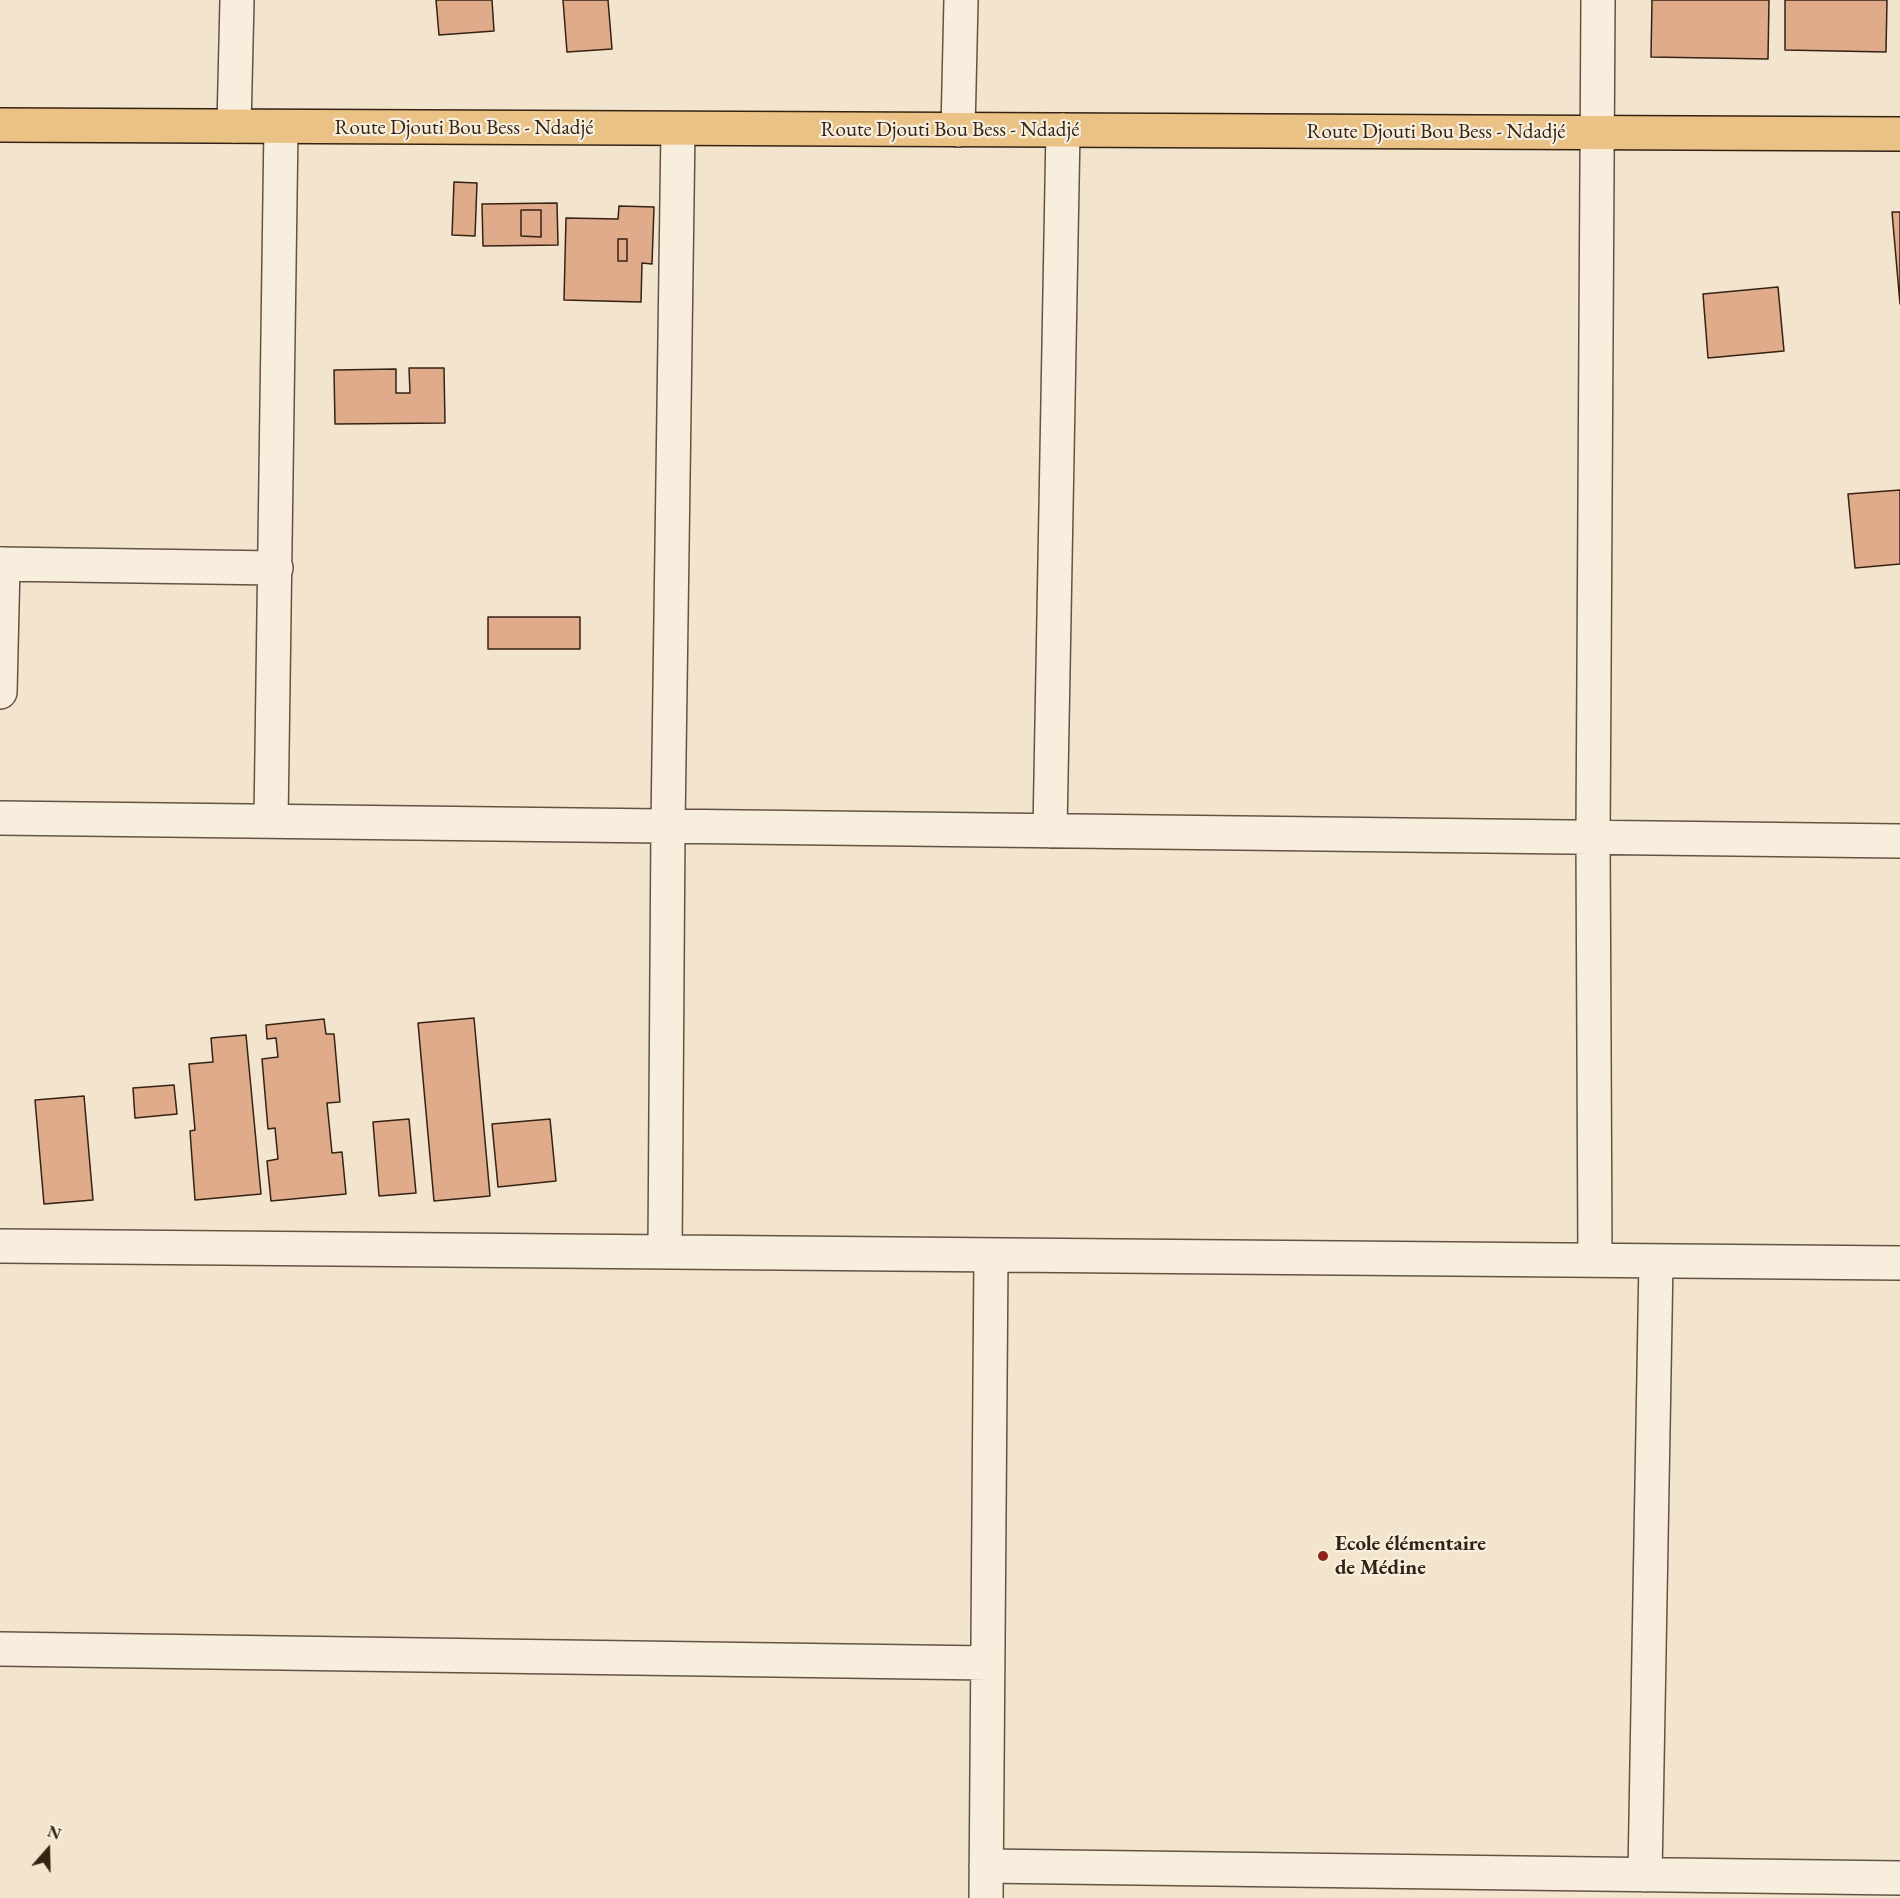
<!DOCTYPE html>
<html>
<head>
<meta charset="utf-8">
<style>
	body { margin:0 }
	#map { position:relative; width:1900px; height:1898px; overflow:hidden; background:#f3e5cd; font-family:"EB Garamond",serif }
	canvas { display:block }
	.north { position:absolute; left:18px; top:1820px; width:60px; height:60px; -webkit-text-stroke:4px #f7eede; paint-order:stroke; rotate:20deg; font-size:16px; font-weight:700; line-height:24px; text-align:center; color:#342213 }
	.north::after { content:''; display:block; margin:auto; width:21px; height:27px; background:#342213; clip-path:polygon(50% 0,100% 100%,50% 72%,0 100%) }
</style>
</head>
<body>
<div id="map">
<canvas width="1900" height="1898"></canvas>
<div class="north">N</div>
</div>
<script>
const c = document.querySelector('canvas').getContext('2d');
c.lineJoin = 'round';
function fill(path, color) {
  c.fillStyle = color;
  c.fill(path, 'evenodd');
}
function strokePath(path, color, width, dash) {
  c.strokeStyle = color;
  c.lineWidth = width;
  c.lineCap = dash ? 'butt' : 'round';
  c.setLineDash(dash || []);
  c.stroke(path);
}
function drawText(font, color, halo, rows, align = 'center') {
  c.font = font + ' "EB Garamond",serif';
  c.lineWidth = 4.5;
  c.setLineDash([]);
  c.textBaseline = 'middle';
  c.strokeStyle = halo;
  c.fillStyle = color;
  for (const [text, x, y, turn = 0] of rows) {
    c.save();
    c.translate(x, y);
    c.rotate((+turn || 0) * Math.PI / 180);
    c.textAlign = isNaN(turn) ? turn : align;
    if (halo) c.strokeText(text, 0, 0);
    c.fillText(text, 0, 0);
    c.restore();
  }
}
const building = new Path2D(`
	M436,0H492L494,31L439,35Z
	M563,0H608L612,49L567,52Z
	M1652,0H1769L1768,59L1651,57Z
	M1785,0H1887L1886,52L1785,50Z
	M454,182L477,183L475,236L452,235Z
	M557,203L558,245L483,246L482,204ZM521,210H541V237L521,236Z
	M619,206L654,207L652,264L642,263L641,302L564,300L566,218L618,219ZM618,239H627V261H618Z
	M521,210H541V237L521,236Z
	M1892,212H1900V304Z
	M618,239H627V261H618Z
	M1778,287L1784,351L1708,358L1703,294Z
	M409,368H444L445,423L335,424L334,370L396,369V393H410Z
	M1900,490V564L1855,568L1848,494Z
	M488,617H580V649H488Z
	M474,1018L490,1196L434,1201L418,1023Z
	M324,1019L326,1034H334L340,1102L327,1103L332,1153L342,1152L346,1194L271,1201L267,1161L278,1159L275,1128L268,1129L262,1059L278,1057L276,1038L267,1039L266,1025Z
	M246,1035L261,1194L195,1200L190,1131L195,1130L189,1064L213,1062L211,1038Z
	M174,1085L177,1114L135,1118L133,1088Z
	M84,1096L93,1200L44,1204L35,1100Z
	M409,1119L416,1193L379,1196L373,1122Z
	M550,1119L556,1181L498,1187L492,1124Z`);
fill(building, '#e0ab8b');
strokePath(building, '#342213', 1.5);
const minor = new Path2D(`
	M234,126L237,0
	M958,130L961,0
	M0,564L276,568
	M0,692L3,564
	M0,818L1900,841
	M271,821L281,127
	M1050,831L1063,130
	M0,1246L1900,1263
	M665,1252L668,826L678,129
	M1595,1260L1593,837L1598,0
	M0,1649L987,1663
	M986,1866L1900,1878
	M1645,1875L1656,1261
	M986,1898L991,1255`);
const major = new Path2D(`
	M0,125L1900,134`);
strokePath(minor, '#645342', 36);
strokePath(major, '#342213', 36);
strokePath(minor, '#f7eede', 33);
strokePath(major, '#eac286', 33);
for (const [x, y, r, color] of [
	[1323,1556,6,"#8f2418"]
]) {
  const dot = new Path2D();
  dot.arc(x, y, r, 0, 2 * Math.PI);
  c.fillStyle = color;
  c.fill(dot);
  strokePath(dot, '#f7eede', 2);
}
drawText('21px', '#342213', '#f7eede', [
	["Route Djouti Bou Bess - Ndadjé",464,128],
	["Route Djouti Bou Bess - Ndadjé",950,130],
	["Route Djouti Bou Bess - Ndadjé",1436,132]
]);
drawText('bold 21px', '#342213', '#f7eede', [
	["Ecole élémentaire",1335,1544],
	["de Médine",1335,1568]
], 'left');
</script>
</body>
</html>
